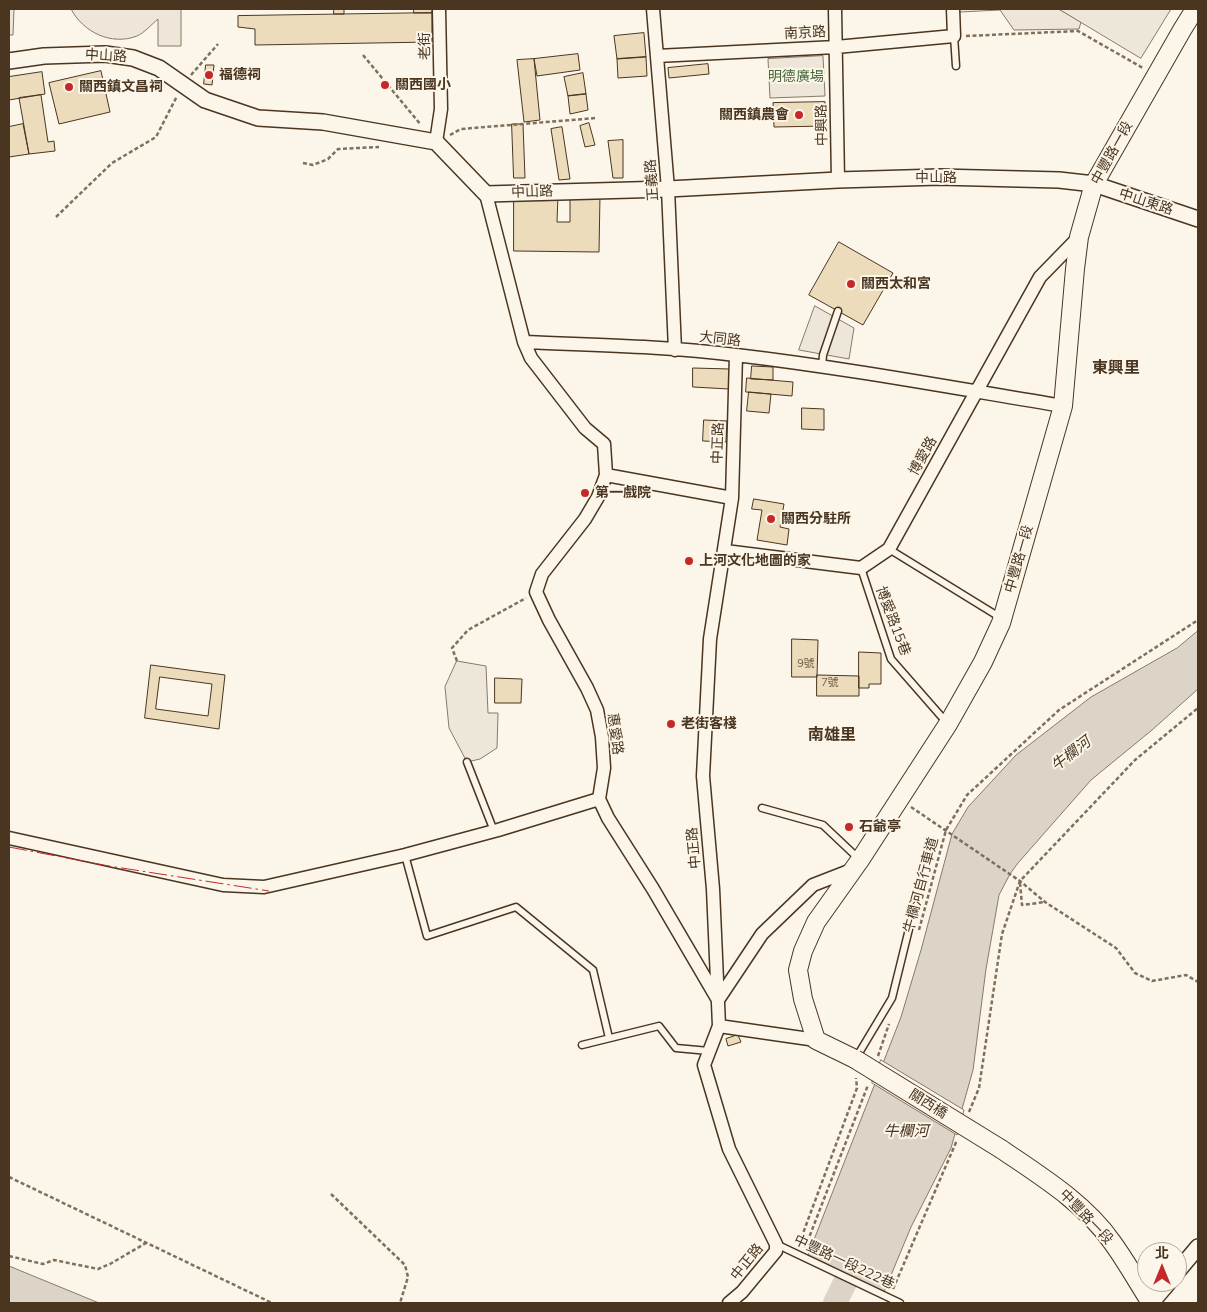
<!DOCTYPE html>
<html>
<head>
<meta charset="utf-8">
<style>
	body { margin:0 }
	#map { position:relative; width:1207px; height:1312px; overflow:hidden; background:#fbf6e9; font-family:Mulish,"Noto Sans TC",sans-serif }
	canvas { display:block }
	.frame { position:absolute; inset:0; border:10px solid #4a3520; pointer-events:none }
	.north { position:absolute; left:1137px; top:1242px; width:50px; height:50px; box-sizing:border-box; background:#fbf6e9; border:1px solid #b4a999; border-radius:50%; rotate:0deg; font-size:14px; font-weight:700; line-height:20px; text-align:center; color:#4a3520 }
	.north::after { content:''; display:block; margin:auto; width:18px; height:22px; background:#c62828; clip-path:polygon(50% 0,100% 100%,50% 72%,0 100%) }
</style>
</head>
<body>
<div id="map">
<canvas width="1207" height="1312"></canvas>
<div class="frame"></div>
<div class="north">北</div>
</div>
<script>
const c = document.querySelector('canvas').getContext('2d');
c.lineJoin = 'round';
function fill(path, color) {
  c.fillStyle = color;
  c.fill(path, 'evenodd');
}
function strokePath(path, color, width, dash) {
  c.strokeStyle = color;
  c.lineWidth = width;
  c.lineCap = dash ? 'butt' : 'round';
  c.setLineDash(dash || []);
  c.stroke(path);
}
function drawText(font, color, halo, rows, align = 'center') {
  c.font = font + ' Mulish,"Noto Sans TC",sans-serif';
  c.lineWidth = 4;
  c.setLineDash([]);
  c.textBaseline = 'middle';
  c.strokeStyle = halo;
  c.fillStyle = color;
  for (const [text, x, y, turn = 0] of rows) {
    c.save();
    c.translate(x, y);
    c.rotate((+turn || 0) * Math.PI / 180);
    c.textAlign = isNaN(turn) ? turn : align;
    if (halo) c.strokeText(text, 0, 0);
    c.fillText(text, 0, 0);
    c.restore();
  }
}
const green = new Path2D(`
	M9,9H14L13,35H9Z
	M71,9H181V46H158V19C152,24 144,33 137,36C111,46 83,32 71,9Z
	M959,9H1059L1081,22L1079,29L1014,30L1000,10L960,12Z
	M823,56L825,96L770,98L768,59Z`);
fill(green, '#ede6d9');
strokePath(green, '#887966', 1);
const parking = new Path2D(`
	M1059,9H1171L1141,58Z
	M815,306L854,328L849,359L799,350Z
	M457,661L486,666L488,713H498L497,748L480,759L467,762L449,728L445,687Z`);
fill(parking, '#ede7d9');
strokePath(parking, '#887966', 1);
const water = new Path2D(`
	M1198,631V689L1152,730L1091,780L1018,863L1010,874L999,895L986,969L973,1070L951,1148L911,1227L884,1292L808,1255L901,1017L921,950L952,834L968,807L1016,755L1091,697L1177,648Z
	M9,1266L99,1303H9Z`);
fill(water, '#dcd4c6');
strokePath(water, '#887966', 1);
const pier = new Path2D(`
	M881,1060L964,1110L957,1135L872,1083Z`);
fill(pier, '#fbf6e9');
strokePath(pier, '#887966', 1);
strokePath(new Path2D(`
	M835,1303L855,1262L858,1252`), '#dcd4c6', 24);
const building = new Path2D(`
	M334,9H344V14H334Z
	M414,9H432V13H414Z
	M432,13V42L255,45V29L238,27V16Z
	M644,33L646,57L617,59L614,36Z
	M578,54L580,70L537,76L534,59Z
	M646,57L647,76L618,78L617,59Z
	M534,59L540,120L524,122L517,60Z
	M708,64L709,74L669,78L668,68Z
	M206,65H214L212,85L204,84Z
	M101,71L110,112L59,124L49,83Z
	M42,72L45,94L9,100V77Z
	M583,73L586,94L568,96L564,77Z
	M586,94L588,110L570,114L568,96Z
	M41,95L48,142L54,141L55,151L29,154L19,98Z
	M825,102L826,126L774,127L773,103Z
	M589,123L595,145L585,147L580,126Z
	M23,124L29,154L9,157V127Z
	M512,124H523L525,178H514Z
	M562,127L570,179L559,180L551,129Z
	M623,140V178H613L608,141Z
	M514,194L558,195L557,222H570V195H600L599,252L514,251Z
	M839,242L893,273L863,325L809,295Z
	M752,366L773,367V380L751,379Z
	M693,368L730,369L729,389L693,387Z
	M747,378L793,382L792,396L746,392Z
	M749,392L771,394L769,413L747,411Z
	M802,408L824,409V430L802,429Z
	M704,420L727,421L726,442L703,441Z
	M754,499L784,504L780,527L789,529L787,545L757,540L762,510L752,509Z
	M792,639L818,640L817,677H792Z
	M859,652L881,653V684H869V688H859Z
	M151,665L225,675L219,729L145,718ZM160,677L212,684L208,716L156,709Z
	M817,675L859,676V696H817Z
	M495,678L522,679L521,703H495Z
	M738,1035L741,1042L728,1046L726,1039Z`);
fill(building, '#ecdcbc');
strokePath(building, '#4a3520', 1);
const service = new Path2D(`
	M954,36L956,66
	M822,367L823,355L838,311
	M889,549L1001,618
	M861,568L891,659L947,723
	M467,762L494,831
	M762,808L823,825L859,859
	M405,855L427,936L516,907L593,970L609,1038
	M582,1045L659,1026L676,1048L709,1051
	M856,1058L892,998L909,929
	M776,1244L900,1303`);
const minor = new Path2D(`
	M653,9L668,189L675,350
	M835,9L838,180
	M657,56L836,47L954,36L953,9
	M436,142L441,109L439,9
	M486,194L524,342L531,358L585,428L604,444L606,475
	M524,342C595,345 666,346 736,355C846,368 954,388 1063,406
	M732,498L606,475L598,497L585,519L542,574L536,592L549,620L587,688L597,710L602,737L604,768L599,799L608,818L653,889L718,1000L762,934L813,885L854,869
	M725,551L861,568L889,549L1040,277L1079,237
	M9,838L223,885L264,887L405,855L498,830L599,799
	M719,1026L816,1040
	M729,1303L742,1292L776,1251V1244L729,1149L704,1065L719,1026L713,889L703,776L710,639L732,498L736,355`);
const tertiary = new Path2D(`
	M9,61L44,56L105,54L133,58L159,68L205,100L258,118L323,122L436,142L486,194L668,189L838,180L939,177L1059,180L1094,184L1198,219
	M1177,1272L1198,1247
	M1151,1303L1169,1282`);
const secondary = new Path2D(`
	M855,1059L816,1040L803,999L798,970L803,951L816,922L860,860L948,724L983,662L1001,623L1063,406L1075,269L1079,237L1094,184L1182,30L1195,9
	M1001,1149C1039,1175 1085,1203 1112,1242C1126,1261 1138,1283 1151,1303`);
strokePath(service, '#4a3520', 9);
strokePath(minor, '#4a3520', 15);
strokePath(tertiary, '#4a3520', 18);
strokePath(secondary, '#4a3520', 20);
strokePath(new Path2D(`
	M966,36L1078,31L1143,68
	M363,55L421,125
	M191,75L218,44
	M450,135L461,129L596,118
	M303,163L313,165L328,159L338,149L379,147
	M56,217L112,163L156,137L177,96
	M457,661L452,648L468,630L526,598
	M911,807L1020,881L1045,902L1116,948L1135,973L1152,981L1186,975L1198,982
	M1020,883L1022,905L1045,902
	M919,930L946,830L967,795L1059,710L1198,620
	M878,1056L889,1024
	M969,1112L979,1088L1002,934L1020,881L1135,760L1198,708
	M9,1177L272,1303
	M331,1194L405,1265L408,1277L400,1303
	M799,1244L857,1088L856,1078
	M805,1248L868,1085
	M9,1256L43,1264L54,1260L98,1269L110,1264L146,1243
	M893,1289L957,1140`), '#7f6f5c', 2.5, [4, 2.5]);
strokePath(service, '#fbf6e9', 6);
strokePath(minor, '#fbf6e9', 12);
strokePath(tertiary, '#fbf6e9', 15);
strokePath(secondary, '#fbf6e9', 18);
const secondaryBridge = new Path2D(`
	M855,1059L1001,1149`);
strokePath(secondaryBridge, '#4a3520', 20, []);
strokePath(secondaryBridge, '#fbf6e9', 18);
strokePath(new Path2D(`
	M9,847L109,866L269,891`), '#c62828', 1, [18, 4, 2.5, 4]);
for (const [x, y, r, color] of [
	[209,75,5,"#c62828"],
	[385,85,5,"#c62828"],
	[69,87,5,"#c62828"],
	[799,115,5,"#c62828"],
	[851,284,5,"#c62828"],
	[585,493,5,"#c62828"],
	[771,519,5,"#c62828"],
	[689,561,5,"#c62828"],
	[671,724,5,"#c62828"],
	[849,827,5,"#c62828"]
]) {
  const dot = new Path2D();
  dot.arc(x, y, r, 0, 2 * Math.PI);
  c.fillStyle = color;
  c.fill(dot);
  strokePath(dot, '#fbf6e9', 2);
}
drawText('11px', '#725f47', null, [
	["9號",806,664],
	["7號",830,683]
]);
drawText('14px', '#4a3520', '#fbf6e9', [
	["南京路",805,33,-3],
	["老街",425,46,-91],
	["中山路",106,56,3],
	["中興路",822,125,-91],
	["中豐路一段",1112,153,-61],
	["中山路",936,178],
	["正義路",652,180,-94],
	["中山路",532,192,-2],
	["中山東路",1146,202,18],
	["大同路",720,339,6],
	["中正路",718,443,-88],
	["博愛路",923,456,-61],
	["中豐路一段",1019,559,-74],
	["博愛路15巷",893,621,69],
	["惠愛路",615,734,82],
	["中正路",694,848,-95],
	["牛欄河自行車道",921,885,-75],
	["關西橋",928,1104,32],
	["中豐路一段",1086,1217,46],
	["中正路",747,1262,-51],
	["中豐路一段222巷",844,1262,25]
]);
drawText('bold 14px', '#4a3520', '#fbf6e9', [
	["福德祠",219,75],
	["關西國小",395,85],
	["關西鎮文昌祠",79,87],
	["關西鎮農會",789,115,"right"],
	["關西太和宮",861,284],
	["第一戲院",595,493],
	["關西分駐所",781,519],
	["上河文化地圖的家",699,561],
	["老街客棧",681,724],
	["石爺亭",859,827]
], 'left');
drawText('14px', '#436837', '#fbf6e9', [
	["明德廣場",796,77]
]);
drawText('italic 15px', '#4a3520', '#fbf6e9', [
	["牛欄河",1071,754,-38],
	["牛欄河",906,1131]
]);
drawText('bold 16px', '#4a3520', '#fbf6e9', [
	["東興里",1116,368],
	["南雄里",832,735]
]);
</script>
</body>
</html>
